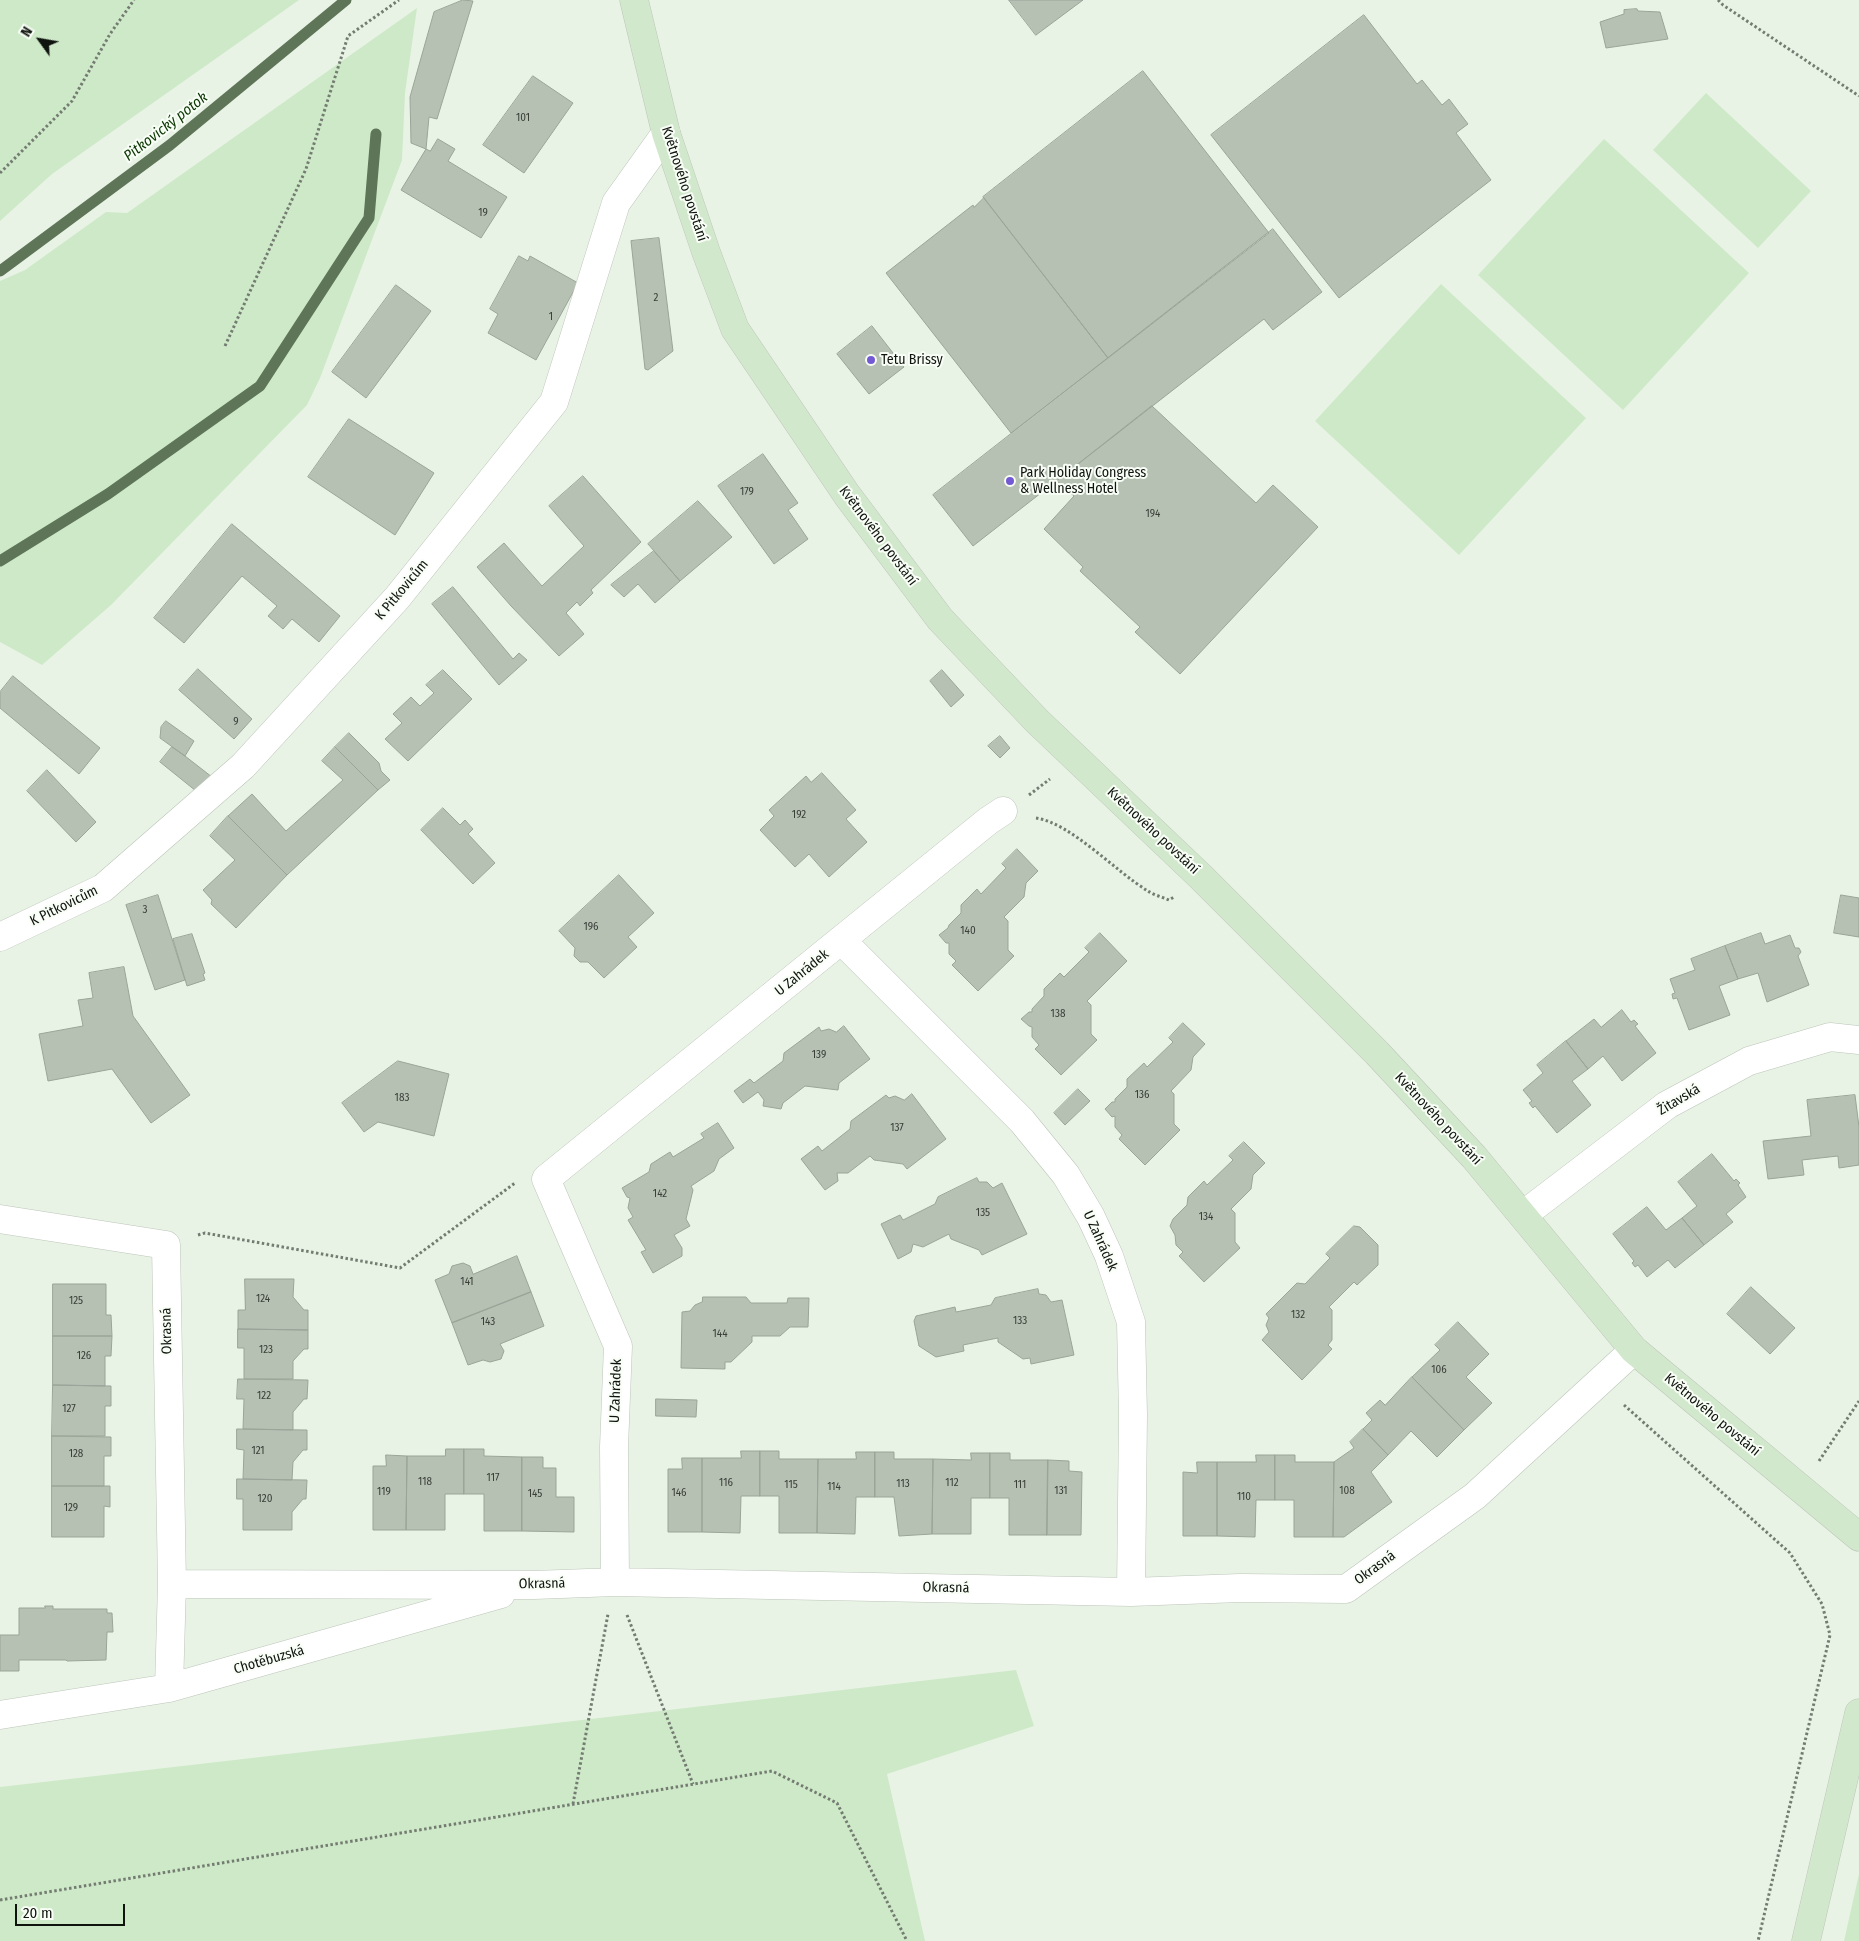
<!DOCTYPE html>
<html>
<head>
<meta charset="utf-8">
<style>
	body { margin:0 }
	#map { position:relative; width:1859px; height:1941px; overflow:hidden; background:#e8f3e5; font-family:"Fira Sans Condensed",sans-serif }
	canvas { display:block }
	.north { position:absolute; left:15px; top:15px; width:50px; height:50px; -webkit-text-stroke:4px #f8fef6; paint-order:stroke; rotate:302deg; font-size:14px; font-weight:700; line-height:20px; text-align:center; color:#10140f }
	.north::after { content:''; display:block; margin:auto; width:18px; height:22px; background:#10140f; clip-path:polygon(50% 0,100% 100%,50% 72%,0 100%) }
	.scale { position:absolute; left:15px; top:1904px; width:110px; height:22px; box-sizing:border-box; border:2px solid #10140f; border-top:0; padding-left:6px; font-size:15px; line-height:18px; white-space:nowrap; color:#10140f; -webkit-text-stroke:4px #f8fef6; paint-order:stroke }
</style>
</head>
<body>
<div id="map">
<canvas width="1859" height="1941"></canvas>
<div class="north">N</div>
<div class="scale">20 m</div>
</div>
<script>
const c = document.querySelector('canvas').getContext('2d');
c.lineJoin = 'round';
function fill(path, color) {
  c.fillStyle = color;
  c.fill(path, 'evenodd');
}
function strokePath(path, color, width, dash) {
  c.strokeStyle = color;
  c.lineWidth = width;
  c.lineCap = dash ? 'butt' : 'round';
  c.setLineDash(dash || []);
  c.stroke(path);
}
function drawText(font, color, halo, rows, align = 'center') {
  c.font = font + ' "Fira Sans Condensed",sans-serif';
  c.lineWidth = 4;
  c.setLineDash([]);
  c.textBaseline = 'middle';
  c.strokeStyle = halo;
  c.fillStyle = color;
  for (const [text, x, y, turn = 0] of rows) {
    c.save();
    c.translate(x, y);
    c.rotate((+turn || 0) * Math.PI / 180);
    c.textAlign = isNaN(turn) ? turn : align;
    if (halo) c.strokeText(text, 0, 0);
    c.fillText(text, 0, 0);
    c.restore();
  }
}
fill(new Path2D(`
	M0,0H299L52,174L0,221Z
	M417,8L405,93L402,160L320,378L307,405L111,605L42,665L0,642V281L25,270L106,212L127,213Z
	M1706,93L1811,191L1758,248L1653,150Z
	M1604,139L1749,273L1623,410L1478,275Z
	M1441,284L1586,418L1459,555L1315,421Z
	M1016,1670L1034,1726L887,1774L925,1941H0V1787Z
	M1859,1874V1941H1844Z`), '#cee9c8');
strokePath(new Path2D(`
	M0,271L170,145L346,0
	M0,561L108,494L260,386L369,218L376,134`), '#5e7558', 11);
const building = new Path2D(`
	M463,0L473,1L437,119L429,117L426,149L411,143L410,97L434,12Z
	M1009,0H1083L1036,35Z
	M1637,9L1638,11L1660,12L1668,39L1606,48L1600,22L1624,14V10Z
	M1364,15L1417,84L1422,80L1442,105L1449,99L1468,124L1456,133L1491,180L1339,298L1211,135Z
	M1143,71L1269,233L1108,358L983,197Z
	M533,76L573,103L524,173L483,145Z
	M438,139L455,149L448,161L507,197L481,238L401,190L426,149L430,151Z
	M984,198L1108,358L1011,433L886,273L973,205L974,207Z
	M1273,229L1322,292L1273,330L1264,319L973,546L933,495Z
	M659,238L673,351L648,370L645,369L631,241Z
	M519,256L528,261L530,256L578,283L536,360L488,333L498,314L490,309Z
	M396,285L431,311L366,398L332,372Z
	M872,326L904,367L869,394L837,354Z
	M1152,406L1256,503L1273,485L1318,527L1180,674L1135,632L1140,627L1080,571L1083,567L1044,529L1074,496L1057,481Z
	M349,419L434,473L395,535L308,477Z
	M763,454L798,503L788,510L808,539L774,564L718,486Z
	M583,476L641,542L591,590L593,593L580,606L577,602L566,613L584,634L559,656L511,606L477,567L504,543L542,586L584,546L549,506Z
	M698,501L732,537L680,581L648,544Z
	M232,524L340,616L319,642L292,619L283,629L268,616L277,606L242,576L184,643L154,618Z
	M654,551L680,581L655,603L638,584L624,597L611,585Z
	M453,587L513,659L519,653L527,660L499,685L432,604Z
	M198,669L252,719L234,739L179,690Z
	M443,670L472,699L408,761L385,739L402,723L393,714L411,697L420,706L434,693L426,685Z
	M942,670L964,695L951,707L930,681Z
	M13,676L100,748L79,774L0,708V692Z
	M166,721L194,741L185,756L160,738L161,727Z
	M349,733L379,763L381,771L390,780L378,790L335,747Z
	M1000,736L1010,748L1000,758L988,746Z
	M172,747L185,756L212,777L196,791L160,762Z
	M335,747L378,790L287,875L228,816L252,794L286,831L343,780L322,761Z
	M47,770L96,822L76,842L27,791Z
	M822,773L856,810L846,819L867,842L829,877L809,854L795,867L760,830L774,816L769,810L806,776L811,782Z
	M443,808L460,825L465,820L473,829L468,834L495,863L473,884L421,830Z
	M228,816L287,875L236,928L211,904L212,900L203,890L235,860L210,836Z
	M1017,849L1038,871L1026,883L1024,897L1004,917L1008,921V950L1014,956L978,991L952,965L956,961L949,954V943H946L939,935L948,928L949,925L961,913V905L977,889L981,894L1006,868L1002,864Z
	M619,875L654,913L628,937L637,947L604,978L588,962H580L574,956L575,948L559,931Z
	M158,895L185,980L155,990L126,905Z
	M1841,895L1859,898V937L1834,933Z
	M1100,933L1127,961L1087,1001L1091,1005V1034L1097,1040L1061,1075L1035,1049L1039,1045L1032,1037V1027L1029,1026L1021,1019L1029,1012H1032V1009L1044,996V989L1060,973L1064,977L1089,952L1085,948Z
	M1761,933L1765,944L1790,935L1795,948H1799L1801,952L1798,956L1809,985L1767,1002L1758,973L1738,979L1725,946Z
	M192,934L205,973L203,974L205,980L187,986L173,939Z
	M1725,946L1738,979L1719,986L1730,1015L1689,1030L1677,998L1673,999L1672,994L1675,993L1670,979L1695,970L1691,959Z
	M124,967L133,1016L190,1095L151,1123L112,1069L48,1081L39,1034L83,1026L78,1000L93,998L89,973Z
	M1622,1010L1631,1022L1634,1020L1638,1024L1635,1026L1656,1053L1622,1081L1603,1056L1588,1069L1566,1041L1594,1019L1601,1027Z
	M1183,1023L1205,1044L1193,1057L1191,1070L1171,1091L1174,1094V1124L1180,1130L1145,1165L1119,1139L1122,1135L1115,1127V1116L1112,1117L1105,1109L1112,1102H1115V1099L1127,1087V1079L1144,1063L1147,1067L1173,1042L1169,1038Z
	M844,1026L870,1059L839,1083L838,1090L805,1086L783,1103L781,1109L763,1106L764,1100L758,1092L743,1103L734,1091L750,1079L754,1083L783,1061L784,1053L819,1027L821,1031L829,1029L836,1032Z
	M1566,1041L1588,1069L1572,1081L1591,1105L1557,1133L1535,1106L1533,1108L1529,1103L1532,1101L1523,1090L1543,1073L1537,1065Z
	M398,1061L449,1074L434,1136L378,1122L364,1132L342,1103Z
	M1078,1089L1090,1101L1065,1125L1054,1113Z
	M912,1094L946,1139L907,1169L903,1164L874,1160L870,1156L848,1173H837L838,1181L825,1190L801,1159L818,1146L822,1151L850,1129L851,1121L886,1095L889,1098L895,1096L904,1100Z
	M1855,1095L1859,1127V1165L1839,1168L1838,1156L1802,1160L1804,1175L1768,1179L1763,1141L1811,1136L1807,1100Z
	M718,1123L734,1148L719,1159L714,1171L691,1186L693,1190L686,1219L690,1226L674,1235L682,1248V1256L653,1273L641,1252L646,1250L628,1220L633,1217L628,1208L630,1198L627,1197L622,1188L649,1172L651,1164L670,1152L673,1157L704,1138L701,1134Z
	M1244,1142L1265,1163L1253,1175L1251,1189L1231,1209L1235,1213V1242L1240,1248L1204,1282L1179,1256L1183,1252L1176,1245L1175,1235L1170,1226L1173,1219L1187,1205L1188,1197L1204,1181L1207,1185L1233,1160L1229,1156Z
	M1712,1154L1734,1181L1736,1179L1740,1183L1738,1185L1746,1197L1726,1214L1733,1222L1704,1245L1682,1218L1697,1206L1678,1182Z
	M977,1178L979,1182H987L993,1188L1002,1183L1027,1234L982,1255L979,1250L951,1239L949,1234L923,1247L913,1244L911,1252L898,1259L881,1224L900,1215L903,1220L935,1204L938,1197Z
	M1647,1207L1666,1230L1682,1218L1704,1245L1675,1268L1668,1260L1647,1277L1638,1265L1635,1267L1632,1263L1634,1261L1613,1234Z
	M1354,1226L1360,1227L1378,1245V1265L1357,1285L1354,1282L1329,1307L1332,1310V1340L1328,1345L1332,1349L1302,1380L1262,1340L1269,1332L1266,1325L1269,1318L1266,1314L1297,1283L1305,1284L1330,1258L1326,1254Z
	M517,1256L531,1292L452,1323L435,1280L449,1274L452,1266L463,1263L470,1266L473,1274Z
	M245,1279H294L293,1297L304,1310H308V1330L238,1329V1310H245Z
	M53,1284H106V1315H111L112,1336H53Z
	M1751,1287L1795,1328L1770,1354L1727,1314Z
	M1038,1289L1039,1294L1046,1295L1051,1302L1062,1300L1074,1355L1031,1364L1030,1358L1023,1359L998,1342V1338L963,1345L964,1351L936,1357L919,1346L914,1321L916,1316L955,1307L956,1312L991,1305L995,1298Z
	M531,1292L544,1326L500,1344L504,1351L501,1359L490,1362L483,1360L468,1365L452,1323Z
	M703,1297H746L751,1303H787L788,1298H809L808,1327H790L780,1336H752V1342L731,1362H725V1369L681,1368L682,1312L690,1311L695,1305L702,1302Z
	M1458,1322L1489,1354L1466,1377L1492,1403L1464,1430L1412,1377L1440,1350L1435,1345Z
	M238,1329L308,1330V1349H304L293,1361V1379H244V1348H238Z
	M53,1336H112L111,1356H105V1386L53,1385Z
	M1412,1377L1464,1430L1437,1457L1411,1431L1388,1455L1363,1429L1372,1420L1366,1413L1380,1400L1385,1405Z
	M238,1379L308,1380L307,1399H304L293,1412V1430L243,1429L244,1399H237Z
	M53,1385L111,1386V1406H105V1436H52Z
	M656,1399L697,1400L696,1417L656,1416Z
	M237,1429L307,1430V1450H303L293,1462L292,1480L243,1479L244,1450L237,1449Z
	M1363,1429L1388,1455L1371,1472L1392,1502L1344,1537H1333L1334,1462L1354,1448L1350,1442Z
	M52,1436L111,1437V1456H104V1486H52Z
	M446,1449H464V1494H445V1530H406L407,1456H445Z
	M464,1449H484V1456L522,1457V1531H484V1494H464Z
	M741,1451H760V1496H741L740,1533L702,1532V1458H741Z
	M760,1451H779V1459H818L817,1533H779V1496H760Z
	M856,1452H875V1497H856L855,1534L817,1533L818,1459H856Z
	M875,1452H894V1459H933L932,1534L899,1536L894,1497H875Z
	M971,1453H990V1498H971V1534H932L933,1459L971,1460Z
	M990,1453H1010V1460H1048L1047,1535H1009V1498H990Z
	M386,1455L407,1456L406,1530H373V1466H386Z
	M1256,1455H1275V1500H1256L1255,1537L1217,1536V1462H1256Z
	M1275,1455H1295V1462H1334L1333,1537H1294V1500H1275Z
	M522,1457H543V1468H556V1497H574V1532L522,1531Z
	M682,1458H702V1532H668V1469H682Z
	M1048,1460L1069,1461V1471L1082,1472L1081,1535H1047Z
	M1197,1462H1217V1536H1183V1472L1197,1473Z
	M237,1479L307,1480L306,1499H303L292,1512V1530H243V1499H237Z
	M52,1486H110V1507L104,1506V1537H52Z
	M45,1606H53V1609H107V1613H112L113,1632H107L106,1660L67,1661L66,1660H19V1671H0V1635H19V1608H45Z`);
fill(building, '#b6c1b4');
strokePath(building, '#9aa498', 1);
const street = new Path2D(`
	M0,937L103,888L243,766L397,598L554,402L616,203L666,133
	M842,941L1022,1121L1066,1175L1091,1217L1109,1256L1131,1322L1133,1415L1131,1592
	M1523,1215L1667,1105L1749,1061L1830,1037L1859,1040
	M0,1219L166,1245L172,1584L534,1585L615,1582L1131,1592L1240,1588L1346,1589L1475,1496L1634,1350
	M615,1582L614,1447L618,1346L546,1179L988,821L1003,811
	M169,1688L172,1584
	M0,1715L169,1688L501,1594`);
const secondary = new Path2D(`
	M634,0L666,133L706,252L735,329L847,495L940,619L1037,721L1201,877L1377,1053L1474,1157L1634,1350L1859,1537
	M1806,1941L1859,1713`);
strokePath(street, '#bcc6b9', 29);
strokePath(secondary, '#bcc6b9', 29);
strokePath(new Path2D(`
	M1718,0L1723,5L1859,96
	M0,173L72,101L110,34L134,0
	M225,346L306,169L348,36L399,0
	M1029,795L1050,779
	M1036,818C1071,823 1116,872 1148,891C1154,895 1162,897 1169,900L1174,897
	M198,1235L205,1233L400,1268L515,1183
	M1624,1405L1790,1553L1822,1604L1830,1635L1758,1941
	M1819,1461L1859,1401
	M627,1615L693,1784
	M573,1804L608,1614
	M0,1900L772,1771L837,1803L907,1941`), '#747c72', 3, [2.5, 2.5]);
strokePath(street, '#fff', 28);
strokePath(secondary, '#d2e8cc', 28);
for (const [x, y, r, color] of [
	[871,360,5,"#7359d3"],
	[1010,481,5,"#7359d3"]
]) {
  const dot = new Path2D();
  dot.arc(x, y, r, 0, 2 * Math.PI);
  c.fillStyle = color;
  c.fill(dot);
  strokePath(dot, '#f8fef6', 2);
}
drawText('11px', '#3a3f38', null, [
	["101",523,118],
	["19",483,213],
	["2",656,298],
	["1",551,317],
	["179",747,492],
	["194",1153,514],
	["9",236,722],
	["192",799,815],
	["3",145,910],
	["196",591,927],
	["140",968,931],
	["138",1058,1014],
	["139",819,1055],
	["136",1142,1095],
	["183",402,1098],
	["137",897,1128],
	["142",660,1194],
	["135",983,1213],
	["134",1206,1217],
	["141",467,1282],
	["124",263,1299],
	["125",76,1301],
	["132",1298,1315],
	["133",1020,1321],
	["143",488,1322],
	["144",720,1334],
	["123",266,1350],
	["126",84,1356],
	["106",1439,1370],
	["122",264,1396],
	["127",69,1409],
	["121",258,1451],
	["128",76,1454],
	["117",493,1478],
	["118",425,1482],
	["116",726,1483],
	["112",952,1483],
	["113",903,1484],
	["115",791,1485],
	["111",1020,1485],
	["114",834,1487],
	["131",1061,1491],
	["108",1347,1491],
	["119",384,1492],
	["146",679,1493],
	["145",535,1494],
	["110",1244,1497],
	["120",265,1499],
	["129",71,1508]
]);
drawText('14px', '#10140f', '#f8fef6', [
	["Květnového povstání",684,184,72],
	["Květnového povstání",878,536,53],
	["K Pitkovicům",402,590,-50],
	["Květnového povstání",1153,831,43],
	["K Pitkovicům",64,906,-26],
	["U Zahrádek",802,973,-39],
	["Žitavská",1679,1100,-31],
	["Květnového povstání",1438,1119,47],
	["U Zahrádek",1100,1241,66],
	["Okrasná",167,1331,-91],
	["U Zahrádek",616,1391,-88],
	["Květnového povstání",1712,1415,40],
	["Okrasná",1375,1568,-36],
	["Okrasná",542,1584,-1],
	["Okrasná",946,1588,1],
	["Chotěbuzská",269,1660,-16]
]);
drawText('14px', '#10140f', '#f8fef6', [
	["Tetu Brissy",881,360],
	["Park Holiday Congress",1020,473],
	["& Wellness Hotel",1020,489]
], 'left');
drawText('italic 15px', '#0a3600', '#f8fef6', [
	["Pitkovický potok",166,127,-38]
]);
</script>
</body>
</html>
